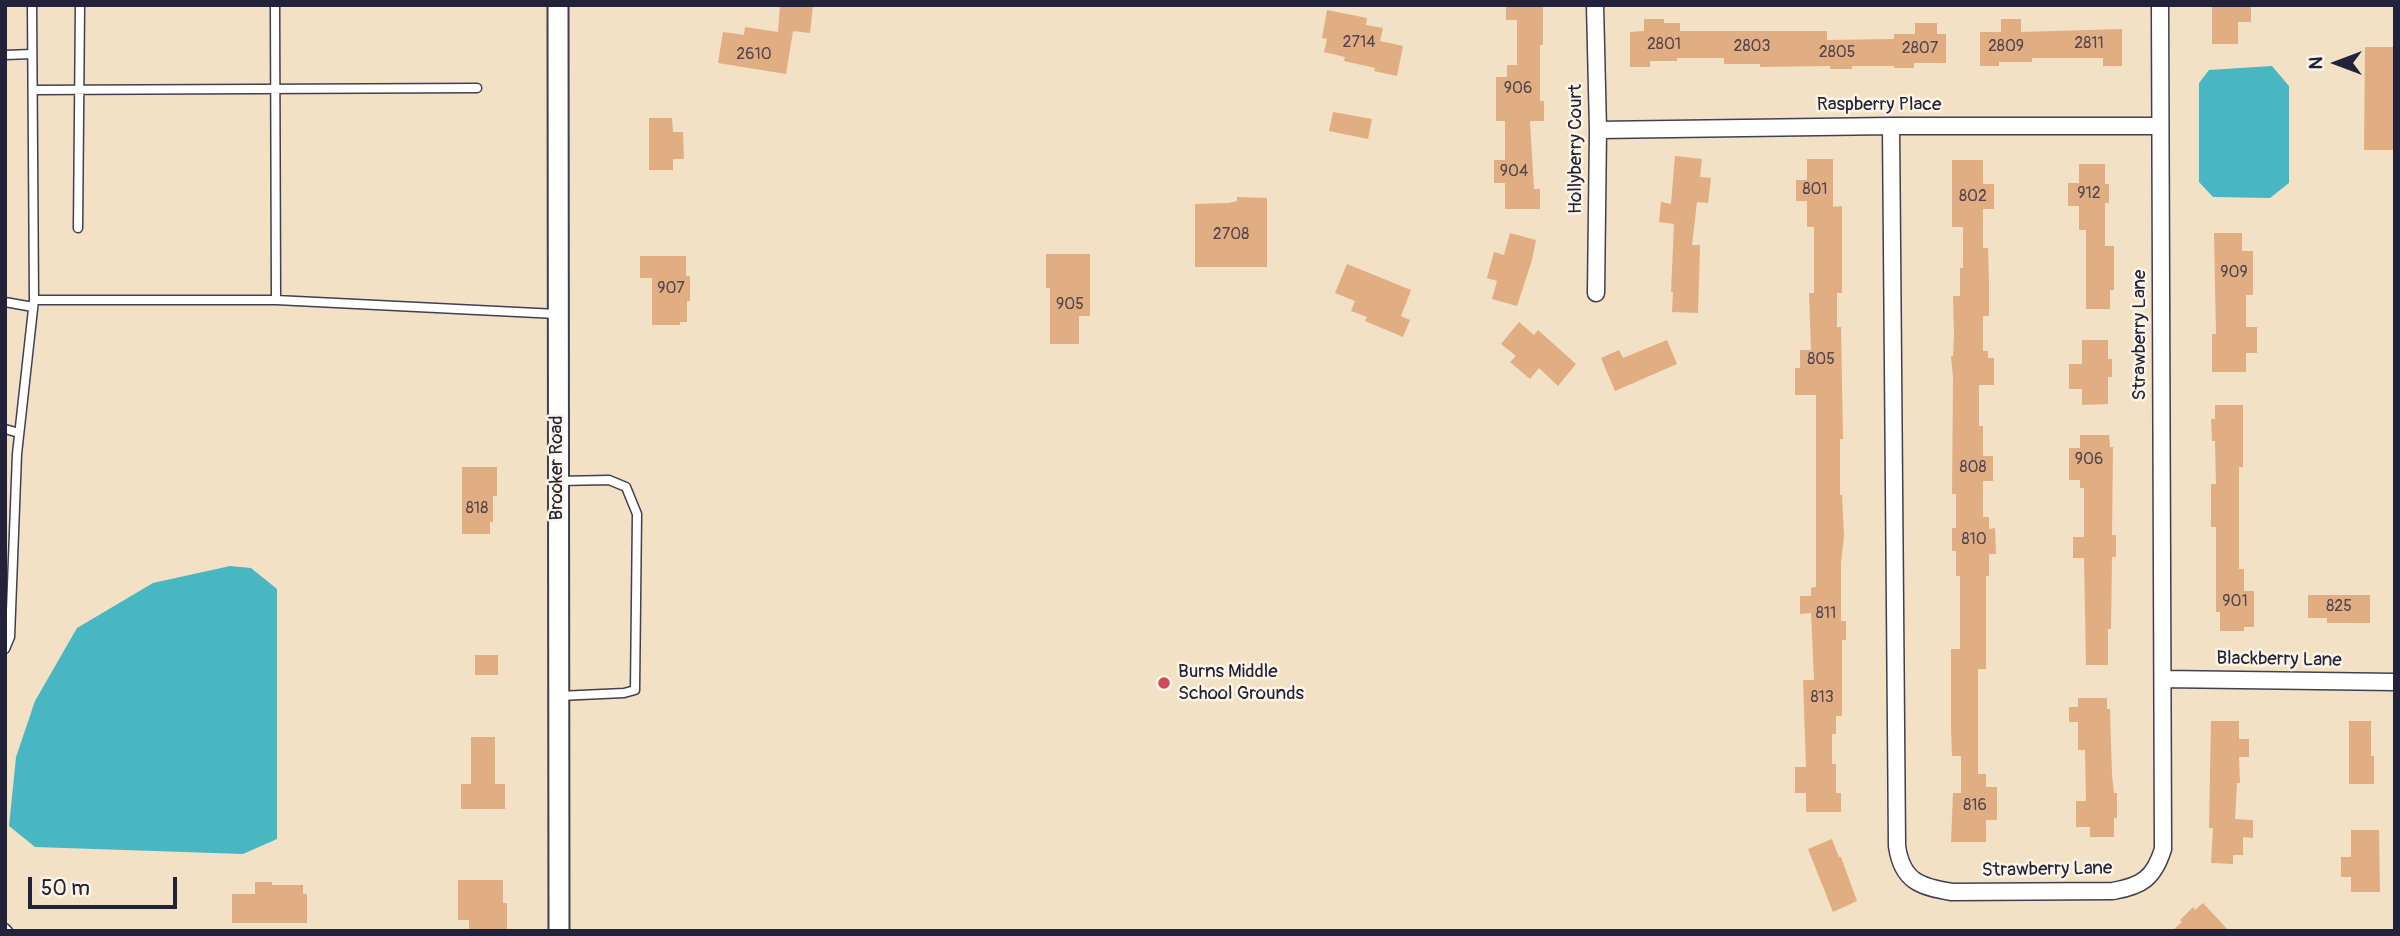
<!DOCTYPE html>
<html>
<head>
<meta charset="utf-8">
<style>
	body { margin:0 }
	#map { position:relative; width:2400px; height:936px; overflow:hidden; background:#f2e1c4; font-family:Pangolin,sans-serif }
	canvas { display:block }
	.frame { position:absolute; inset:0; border:7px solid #22223b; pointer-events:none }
	.north { position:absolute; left:2302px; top:28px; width:70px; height:70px; -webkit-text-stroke:5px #fcf5e5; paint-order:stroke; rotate:270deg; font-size:19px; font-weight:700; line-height:28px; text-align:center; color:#22223b }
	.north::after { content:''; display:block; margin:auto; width:24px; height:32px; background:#22223b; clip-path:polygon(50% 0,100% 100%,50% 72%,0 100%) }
	.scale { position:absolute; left:28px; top:877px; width:149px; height:32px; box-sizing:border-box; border:4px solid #22223b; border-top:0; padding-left:9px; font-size:21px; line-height:24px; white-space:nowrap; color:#22223b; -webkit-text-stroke:5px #fcf5e5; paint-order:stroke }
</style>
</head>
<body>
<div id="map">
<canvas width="2400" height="936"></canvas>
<div class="frame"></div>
<div class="north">N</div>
<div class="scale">50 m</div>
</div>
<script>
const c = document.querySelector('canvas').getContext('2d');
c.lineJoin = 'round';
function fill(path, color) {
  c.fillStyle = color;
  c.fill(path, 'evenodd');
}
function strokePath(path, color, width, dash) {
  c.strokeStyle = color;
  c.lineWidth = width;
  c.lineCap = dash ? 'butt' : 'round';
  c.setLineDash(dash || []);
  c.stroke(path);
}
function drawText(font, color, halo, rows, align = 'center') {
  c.font = font + ' Pangolin,sans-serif';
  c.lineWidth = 5;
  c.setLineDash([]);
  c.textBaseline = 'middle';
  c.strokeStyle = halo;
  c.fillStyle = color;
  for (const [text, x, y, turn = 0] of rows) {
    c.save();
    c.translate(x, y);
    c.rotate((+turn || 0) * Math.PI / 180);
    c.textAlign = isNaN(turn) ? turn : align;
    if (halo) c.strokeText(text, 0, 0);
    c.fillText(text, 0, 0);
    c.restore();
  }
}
fill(new Path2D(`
	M2272,66L2289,86V183L2270,198L2213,197L2199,182V83L2209,70Z
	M230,566L251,568L277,589V839L243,854L35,847L9,826L16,757L35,701L77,628L153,583Z`), '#49b7c2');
fill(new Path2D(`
	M780,5H813L810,33L793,31L786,74L718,63L723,32L744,35L745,27L778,32Z
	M1506,5H1543V45H1540V101H1544V121H1530L1534,189H1540V209H1505V183H1494V160H1505V121H1496V77H1507V65H1517V20H1506Z
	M2212,5H2251V22H2238V44H2212Z
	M1327,10L1367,18L1366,25L1383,28L1380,41L1403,46L1397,76L1374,71L1375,68L1344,61L1345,57L1324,52L1327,39L1322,38Z
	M1644,19H1664V23H1680V31H1827V40L1894,39V34H1915V23H1937V34H1946V63H1914V68H1894V66H1852V69H1830V66L1760,67V64H1724V58H1677V61H1650V67H1630V32L1644,31Z
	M2001,19H2021V32L2122,29V66H2103V58H2032V62H1999V66H1980V32H2001Z
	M2365,47H2395V150H2364Z
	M1333,112L1372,119L1368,139L1329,131Z
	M649,118H672L673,132H683L684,159H673V170H649Z
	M1675,156L1702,159L1700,177L1711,178L1708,203L1697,202L1692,245H1700L1698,313L1672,312L1673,292H1671L1674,224L1659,222L1661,202L1671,204Z
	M1807,159H1833V207L1842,206V293H1837V327H1841L1843,439H1840V495H1842L1844,536L1841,563V621H1846V640H1842V716H1836V734H1832V764H1836V793H1841V812H1806V793H1795V767H1806L1803,680H1814L1811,613L1800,614V596H1811V588L1816,587V395H1795V368H1800V350H1811L1809,293H1814V227H1807V201H1796V180H1807Z
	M1952,160H1983V184H1994V209H1983V248H1988L1989,281V316H1983V351H1988V358H1994V385H1979V426H1983V456H1993V481H1983V517H1989V529L1995,528L1996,554H1989V576H1986V669H1978V774H1986V787H1997V820H1986V842H1951L1953,793H1961V756H1952L1951,729V649H1960V576H1956V551H1952V528H1956V494H1952L1953,377L1951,356H1953L1954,336L1953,296H1960V268H1963V227H1952Z
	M2079,164H2105V184H2109V203H2105V246H2114V290H2110V309H2086V230H2079V206H2068V183H2079Z
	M1237,197L1267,198V267H1195V204L1228,203L1237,201Z
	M1510,233L1536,240L1532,260L1517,306L1492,299L1497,281L1487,278L1494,252L1504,255Z
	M2214,233H2242V251H2253V295H2246V327H2257V353H2246V372H2212V334H2216Z
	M1046,254H1090V316H1079V344H1050V288H1046Z
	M640,256H686V276H690V301H687V322H680V325H652V278H640Z
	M1347,264L1411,290L1401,316L1410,320L1403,337L1365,321L1367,317L1351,311L1355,301L1335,293Z
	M1519,322L1534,335L1538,330L1576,364L1558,386L1539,368L1530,379L1510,362L1516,356L1501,344Z
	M1667,340L1677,364L1615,391L1601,358L1619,350L1623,358Z
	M2082,340H2108V359H2112V377H2108V404L2082,405V389H2069V364H2082Z
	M2215,405H2243V467H2239V569H2244V591H2254V627H2244V631H2220V612H2216V527H2211V484H2216L2215,441H2212L2211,419H2215Z
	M2080,435H2109L2110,447H2113L2112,535H2116V557H2112L2111,629H2108V665H2086L2084,558H2073V537H2084V488H2080V480H2069V448H2080Z
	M462,467H497V496H493V522H490V534H462Z
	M2308,595H2370V623H2327V618H2308Z
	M475,655H498V675H475Z
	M2078,698H2107V709H2110L2112,774L2114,793H2117V818H2114V837H2090V827H2076V801H2086L2085,750H2078V722H2069V707H2078Z
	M2211,721H2239V739H2249V757H2239L2240,783H2237L2235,819L2253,820V838L2243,837V855H2233V864L2211,863L2213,828H2209Z
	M2349,721H2371V756H2374V784H2349Z
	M471,737H495V784H505V809H461V784H471Z
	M2351,830H2379L2380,892H2351V877H2341V857H2351Z
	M1832,839L1839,857H1841L1857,901L1833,912L1808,849Z
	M458,880H503V903H507V931H469V920H458Z
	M255,882H272V885H303V894H307V923H232V894H255Z
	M2203,903L2229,931H2172L2182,922L2180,920L2193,907L2195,910Z`), '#e1ad82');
const service = new Path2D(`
	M32,5L34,300H276L557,314
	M275,5L276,300
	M5,55L32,54
	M33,90L477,88
	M78,228L80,5
	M5,302L33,307
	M5,429L19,433
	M558,481L609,480L626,487L637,514L635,690L624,693L559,696
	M5,649L10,637L17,454L34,300
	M5,928L8,931`);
const minor = new Path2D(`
	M1595,5L1598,130L1596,293
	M1891,126L1897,846C1902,881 1920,887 1952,892L2113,891C2142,886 2154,878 2163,849L2160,5
	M1598,130L1891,126H2160
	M2163,679L2395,682`);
const tertiary = new Path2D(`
	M558,5L559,931`);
strokePath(service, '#413f50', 11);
strokePath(minor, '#413f50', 19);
strokePath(tertiary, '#413f50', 23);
strokePath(service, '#fff', 8);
strokePath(minor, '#fff', 16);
strokePath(tertiary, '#fff', 19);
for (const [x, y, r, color] of [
	[1164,683,7,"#d1495b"]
]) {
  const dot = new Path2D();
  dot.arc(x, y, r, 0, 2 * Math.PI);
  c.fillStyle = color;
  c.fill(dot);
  strokePath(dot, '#fcf5e5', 2.5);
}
drawText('16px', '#52454d', null, [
	["2714",1359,43],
	["2811",2089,44],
	["2801",1664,45],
	["2803",1752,47],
	["2809",2006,47],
	["2807",1920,49],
	["2805",1837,53],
	["2610",754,55],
	["906",1518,89],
	["904",1514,172],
	["801",1815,190],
	["912",2089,194],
	["802",1973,197],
	["2708",1231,235],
	["909",2234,273],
	["907",671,289],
	["905",1070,305],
	["805",1821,360],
	["906",2089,460],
	["808",1973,468],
	["818",477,509],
	["810",1974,540],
	["901",2235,602],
	["825",2339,607],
	["811",1826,614],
	["813",1822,698],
	["816",1975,806]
]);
drawText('19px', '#22223b', '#fcf5e5', [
	["Raspberry Place",1879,105],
	["Hollyberry Court",1576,149,-90],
	["Strawberry Lane",2140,335,-90],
	["Brooker Road",557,468,-90],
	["Blackberry Lane",2279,660,1],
	["Strawberry Lane",2047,870,-1]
]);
drawText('19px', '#22223b', '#fcf5e5', [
	["Burns Middle",1178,672],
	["School Grounds",1178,694]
], 'left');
</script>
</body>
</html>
